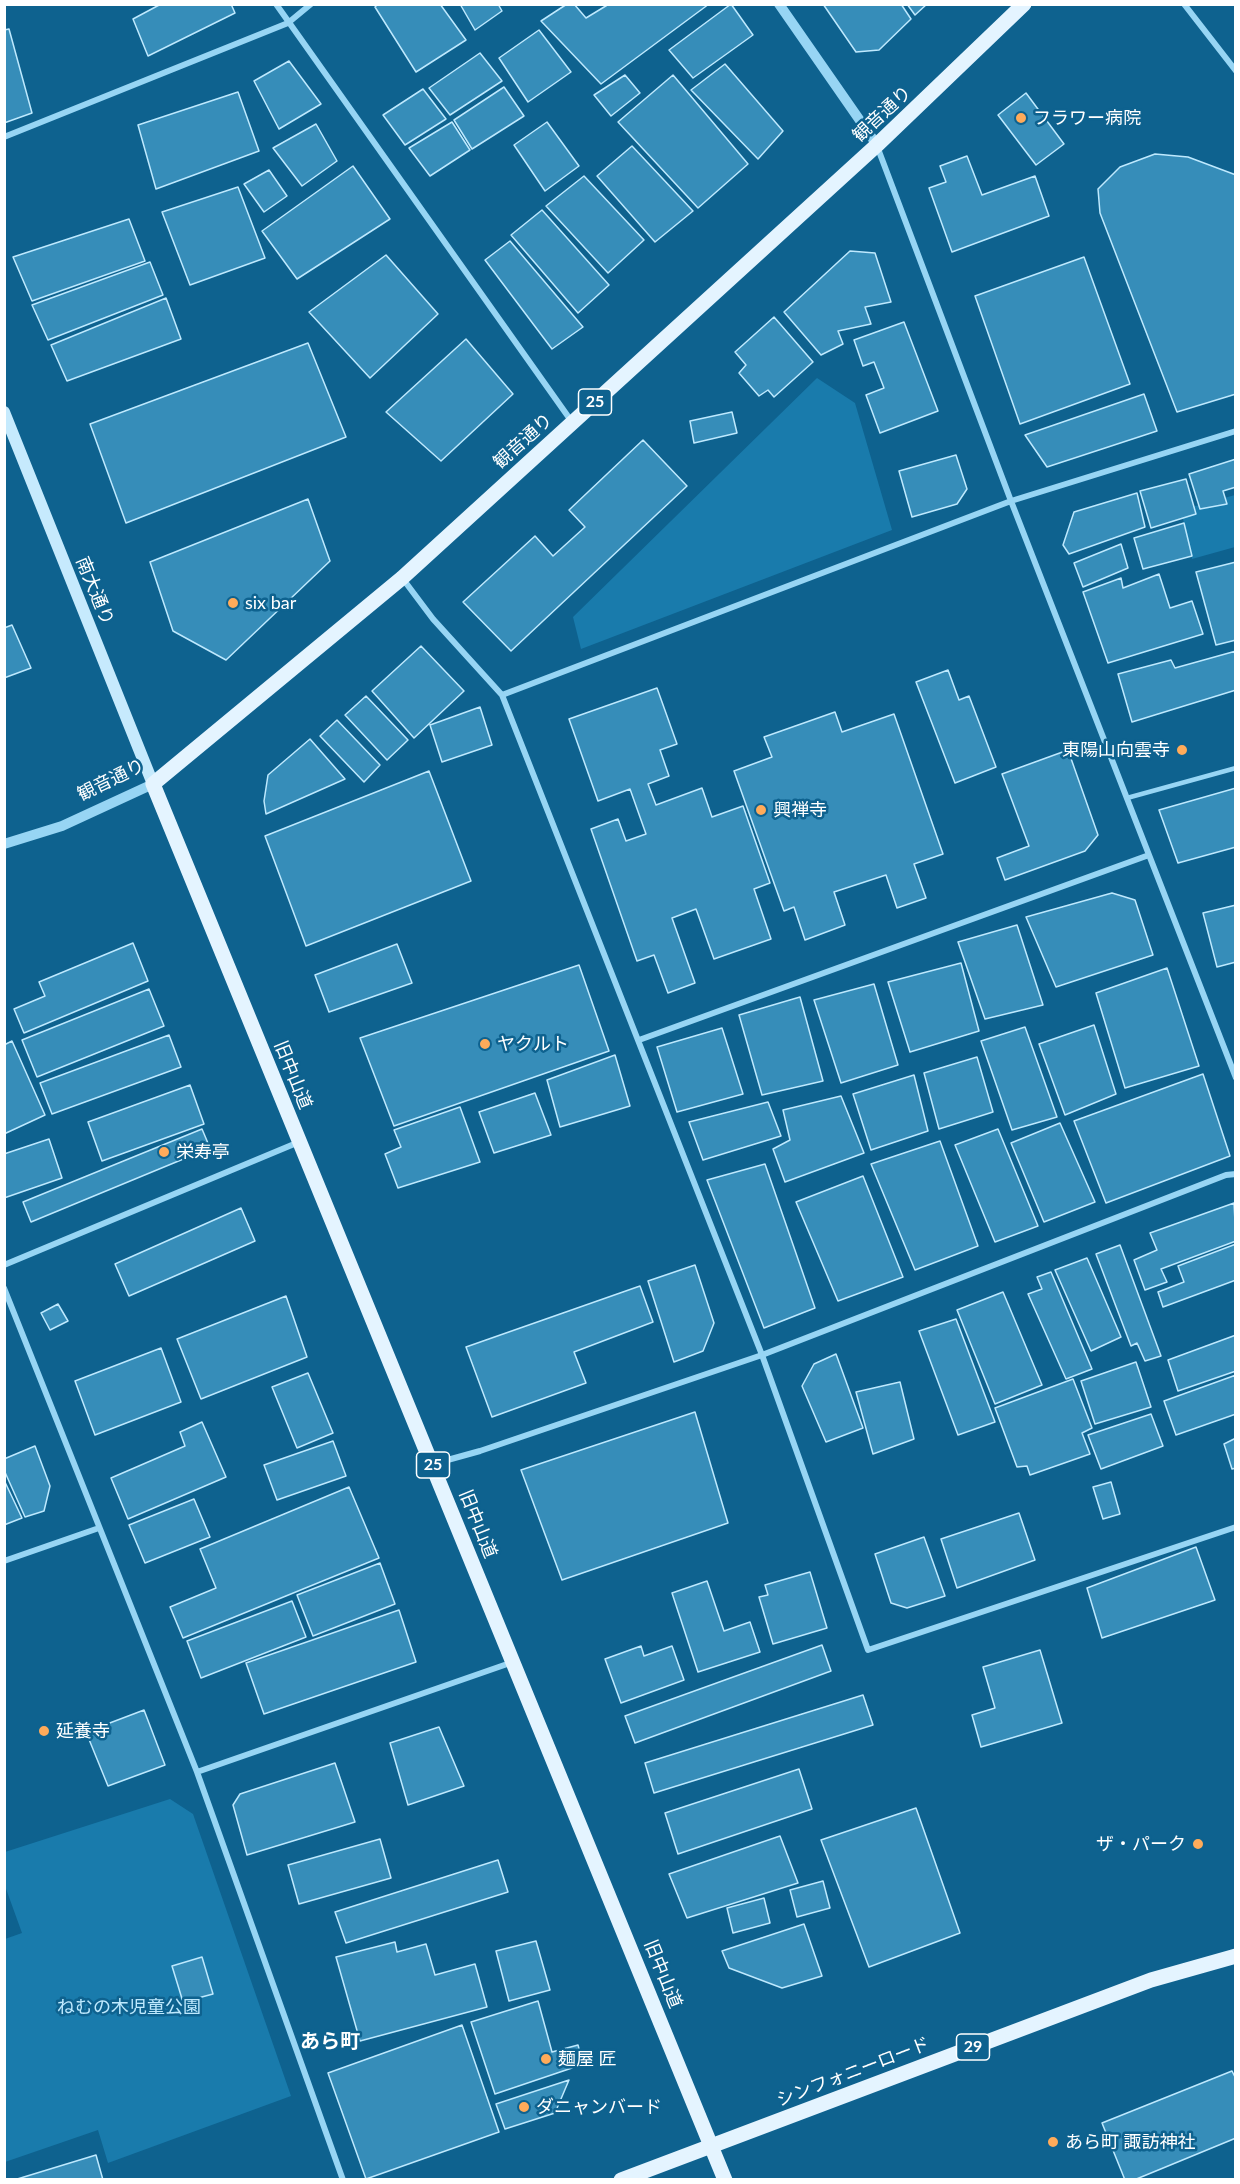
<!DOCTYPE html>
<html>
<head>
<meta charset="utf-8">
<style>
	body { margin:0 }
	#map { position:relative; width:1240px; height:2184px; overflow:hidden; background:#0e628f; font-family:Lato,sans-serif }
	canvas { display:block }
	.frame { position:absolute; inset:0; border:6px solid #fff; pointer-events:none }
</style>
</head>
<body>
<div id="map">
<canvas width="1240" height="2184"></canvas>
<div class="frame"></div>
</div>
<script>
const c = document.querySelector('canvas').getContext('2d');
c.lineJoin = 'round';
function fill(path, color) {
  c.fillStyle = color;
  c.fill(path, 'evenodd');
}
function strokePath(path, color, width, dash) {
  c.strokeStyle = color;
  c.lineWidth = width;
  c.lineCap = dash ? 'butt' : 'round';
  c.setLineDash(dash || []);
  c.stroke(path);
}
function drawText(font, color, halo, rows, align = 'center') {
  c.font = font + ' Lato,"Noto Sans JP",sans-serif';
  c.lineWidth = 5;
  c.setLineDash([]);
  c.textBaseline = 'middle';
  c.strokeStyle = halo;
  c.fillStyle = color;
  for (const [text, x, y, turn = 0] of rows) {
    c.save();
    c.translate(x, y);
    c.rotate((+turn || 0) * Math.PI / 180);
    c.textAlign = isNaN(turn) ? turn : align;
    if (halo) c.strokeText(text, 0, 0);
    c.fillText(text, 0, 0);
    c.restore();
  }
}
fill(new Path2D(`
	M817,378L855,403L892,530L581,649L573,617Z
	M1235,495V547L1192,559L1181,510Z
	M170,1799L193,1814L291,2096L108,2163L98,2130L5,2162V1939L22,1933L5,1886V1852Z`), '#197bac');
const building = new Path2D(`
	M161,4H231L235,13L148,56L133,19Z
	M378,4H440L466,40L416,72L375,7Z
	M460,4H498L502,11L475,30Z
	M567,4H574L586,18L609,4H709L601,84L541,21Z
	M731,4L753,35L693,78L669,50Z
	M823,4H901L911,19L879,50L856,52Z
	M907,4H927L915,15Z
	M9,29L32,113L4,123V30Z
	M539,30L571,72L528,102L499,58Z
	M480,53L502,81L450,115L429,88Z
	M289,61L321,104L279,129L254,81Z
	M725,64L783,131L758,159L691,90Z
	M625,75L640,93L611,116L594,95Z
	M673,75L748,164L698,208L618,122Z
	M504,87L524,116L472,149L454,120Z
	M423,89L446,119L405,145L383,115Z
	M238,92L259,151L156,189L138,125Z
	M1026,93L1064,144L1036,165L998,115Z
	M452,122L470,150L430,176L409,148Z
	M547,122L579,166L545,191L514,145Z
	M316,124L337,161L302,186L273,148Z
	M632,146L693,211L655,242L597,176Z
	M1155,154L1188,157L1236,175V394L1177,412L1100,213L1098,189L1120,167Z
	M967,156L982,195L1035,176L1049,216L952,252L929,188L946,182L940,166Z
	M353,166L390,219L297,279L262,231Z
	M269,170L287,196L264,212L244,184Z
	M584,176L644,240L608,273L546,206Z
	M238,187L265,258L190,285L162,212Z
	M542,210L609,285L578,313L511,235Z
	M129,219L145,261L32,301L13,257Z
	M510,241L583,327L552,349L485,260Z
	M850,251L875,253L891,302L865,307L871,324L838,331L843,344L821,355L784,312Z
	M386,255L438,314L370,378L309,312Z
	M1084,257L1130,384L1020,424L975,296Z
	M150,262L163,295L48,340L32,305Z
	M166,298L181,339L67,381L51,345Z
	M774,317L813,362L774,397L768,390L759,396L739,373L746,365L735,352Z
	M904,322L938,411L880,433L866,395L884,388L874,362L863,366L854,340Z
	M466,339L513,394L441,461L386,412Z
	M308,343L346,437L126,523L90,424Z
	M1144,394L1157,431L1047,467L1025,435Z
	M732,412L737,433L694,443L690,421Z
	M643,440L687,486L511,651L463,602L535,536L553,556L585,527L569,510Z
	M956,455L967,489L957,504L912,517L899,471Z
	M1236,459V487L1223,491L1227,504L1200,509L1189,474Z
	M1186,479L1196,514L1151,528L1140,491Z
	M1137,493L1145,527L1069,554L1063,545L1074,512Z
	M308,499L330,561L226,660L173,631L150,562Z
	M1184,523L1192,556L1143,569L1134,538Z
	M1121,544L1128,568L1083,587L1074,563Z
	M1236,562V640L1216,645L1196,572Z
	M1159,574L1170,608L1192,601L1203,634L1108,663L1083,592L1121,578L1123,588Z
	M12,625L31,668L4,678V628Z
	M421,646L464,691L414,738L372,691Z
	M1236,651V690L1132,722L1118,674L1171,660L1175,668Z
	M948,670L959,700L969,696L996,767L955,783L916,682Z
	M657,688L677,744L660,750L669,776L648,784L656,805L702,788L712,817L743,806L770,883L754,889L771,939L714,959L696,909L672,918L695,983L668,993L654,955L637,961L591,829L618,819L626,841L646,834L630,789L598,801L569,719Z
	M366,696L408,740L387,760L345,715Z
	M480,707L492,745L442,762L430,725Z
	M835,712L842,732L894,714L943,854L914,864L926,898L897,908L886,875L834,892L845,925L805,940L794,907L784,911L734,771L772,757L764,737Z
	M337,720L380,765L364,782L320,736Z
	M310,739L345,779L266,814L264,801L268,775Z
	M1068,750L1098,835L1085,851L1005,880L997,858L1029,846L1002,774Z
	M429,771L471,881L306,946L265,836Z
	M1236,788V847L1178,863L1159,810Z
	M1112,893L1135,900L1153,955L1056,987L1026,917Z
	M1236,905V962L1217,967L1203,913Z
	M1017,925L1043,1005L985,1019L958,942Z
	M133,943L148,981L24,1033L14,1009L45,996L39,982Z
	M397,944L412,983L329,1012L315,975Z
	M961,963L979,1031L910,1052L888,982Z
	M579,965L609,1051L394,1126L360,1038Z
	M1167,968L1199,1066L1125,1088L1096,993Z
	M874,984L898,1065L841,1083L814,1000Z
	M149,989L164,1026L37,1077L22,1040Z
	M800,997L823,1081L762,1095L739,1015Z
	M1094,1025L1116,1094L1065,1115L1039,1044Z
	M1025,1027L1057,1117L1012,1130L981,1041Z
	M722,1028L743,1094L677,1112L657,1047Z
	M169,1035L181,1067L52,1114L40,1083Z
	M12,1041L45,1115L4,1134V1045Z
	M615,1055L630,1106L560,1127L547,1080Z
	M977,1057L993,1112L939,1129L924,1073Z
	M1203,1074L1230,1156L1106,1203L1074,1121Z
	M914,1075L928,1131L871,1150L853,1094Z
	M190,1085L204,1124L102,1161L88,1122Z
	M535,1093L551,1135L494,1153L479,1112Z
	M841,1096L864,1153L785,1182L773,1149L790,1140L783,1110Z
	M768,1102L781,1136L703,1160L689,1122Z
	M460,1107L480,1162L398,1188L385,1154L401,1147L394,1130Z
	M1060,1123L1095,1202L1044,1222L1011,1143Z
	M202,1129L210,1148L31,1222L23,1202Z
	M998,1129L1038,1226L995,1242L955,1145Z
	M49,1139L62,1178L4,1198V1154Z
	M940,1141L978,1246L915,1270L871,1164Z
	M765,1164L815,1308L764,1328L707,1180Z
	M863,1176L903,1277L838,1301L796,1202Z
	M1234,1203L1236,1241L1161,1269L1167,1282L1145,1290L1134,1260L1157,1250L1150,1233Z
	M241,1208L255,1241L129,1296L115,1264Z
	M1236,1244V1280L1163,1307L1158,1292L1184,1282L1178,1266Z
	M1120,1245L1161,1356L1145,1361L1137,1343L1131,1346L1096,1254Z
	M1087,1258L1121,1337L1091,1351L1055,1270Z
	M695,1265L714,1323L703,1351L674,1362L648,1281Z
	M1051,1272L1092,1369L1066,1379L1028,1294L1042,1289L1037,1277Z
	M640,1286L653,1322L574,1352L586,1383L492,1417L466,1347Z
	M1003,1292L1042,1385L995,1404L957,1310Z
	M286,1296L307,1357L201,1399L177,1339Z
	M58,1304L68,1321L50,1330L41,1313Z
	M956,1319L995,1422L958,1435L919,1331Z
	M1236,1335V1371L1178,1391L1168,1360Z
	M161,1348L181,1402L95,1435L75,1381Z
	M836,1354L863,1428L826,1442L802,1386L814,1364Z
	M1136,1362L1151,1407L1095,1424L1081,1381Z
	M308,1373L333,1433L297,1448L272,1387Z
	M1236,1375V1414L1176,1435L1164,1401Z
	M1073,1379L1092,1428L1082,1433L1090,1454L1030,1475L1027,1466L1017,1467L995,1408Z
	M900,1382L914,1439L873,1454L856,1392Z
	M695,1412L728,1523L562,1580L521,1470Z
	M1151,1414L1163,1446L1101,1469L1088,1435Z
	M202,1422L226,1477L128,1519L111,1478L185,1446L180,1432Z
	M1236,1438V1468L1232,1469L1224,1444Z
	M333,1441L346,1476L277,1500L264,1465Z
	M35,1446L50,1486L44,1511L25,1517L4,1470V1459Z
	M4,1480L22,1518L4,1525Z
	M1111,1482L1120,1514L1103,1519L1093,1487Z
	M349,1487L379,1558L183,1638L170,1607L216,1588L200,1549Z
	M194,1499L210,1537L145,1563L129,1525Z
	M1019,1513L1035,1560L957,1588L941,1539Z
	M924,1537L945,1596L907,1608L891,1603L875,1554Z
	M1196,1547L1215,1600L1102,1638L1087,1588Z
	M380,1563L395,1604L313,1636L297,1595Z
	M810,1572L827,1628L773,1644L759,1597L768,1595L765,1585Z
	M707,1581L724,1631L750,1622L760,1652L698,1672L672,1593Z
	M292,1601L306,1637L201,1678L187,1641Z
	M399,1610L416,1662L264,1714L246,1663Z
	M822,1645L831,1671L635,1743L625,1716Z
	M641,1646L644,1656L672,1646L684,1680L621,1703L605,1659Z
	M1040,1650L1062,1723L981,1747L972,1715L995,1708L983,1667Z
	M863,1695L873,1725L654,1793L645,1763Z
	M144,1710L165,1765L108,1786L86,1732Z
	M439,1727L464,1786L408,1805L390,1743Z
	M335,1763L355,1822L247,1855L233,1805L240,1794Z
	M799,1769L812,1809L678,1854L665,1813Z
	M916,1808L960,1933L869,1967L821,1840Z
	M780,1836L798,1883L687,1918L669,1874Z
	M380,1839L391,1878L299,1904L288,1865Z
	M498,1860L508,1892L346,1943L335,1912Z
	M823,1881L830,1908L797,1917L790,1890Z
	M764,1898L770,1923L733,1933L727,1908Z
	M804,1924L822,1976L782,1988L729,1968L722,1951Z
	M536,1941L550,1990L509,2001L496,1951Z
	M395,1942L397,1952L426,1944L435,1975L475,1964L487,2007L360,2041L336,1957Z
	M202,1957L213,1994L183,2002L172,1966Z
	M538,2001L552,2052L578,2045L580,2053L572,2068L495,2094L471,2022Z
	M462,2025L499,2132L366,2179L328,2073Z
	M1232,2071L1236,2079V2138L1134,2180H1125L1102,2123Z
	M569,2080L555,2113L505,2129L496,2104Z
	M96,2155L103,2180H14Z`);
fill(building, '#368db9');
strokePath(building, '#bee9fe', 1.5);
strokePath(new Path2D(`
	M1127,798L1236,768`), '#97d5f4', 4.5);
strokePath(new Path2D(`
	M276,4L572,422
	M1184,4L1236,71
	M4,137L288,23L311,4
	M877,146L1011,501L1236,1078
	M403,579L433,619L502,695L762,1355L868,1650L1236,1527
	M502,695L1011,501L1236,431
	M639,1040L1149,855
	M4,1265L299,1142
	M4,1288L197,1772L343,2180
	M433,1464L480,1451L762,1355L1226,1175L1236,1174
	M4,1561L99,1528
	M197,1772L513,1662`), '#97d5f4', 6);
strokePath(new Path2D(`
	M779,4L877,145
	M4,844L62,826L153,784`), '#97d5f4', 10);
strokePath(new Path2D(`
	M4,412L153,784`), '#c6eafd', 12);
strokePath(new Path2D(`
	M621,2180L1151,1980L1236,1956
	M725,2180L153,784L402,578L877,145L1024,4`), '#e4f4ff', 15);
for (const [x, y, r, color] of [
	[1021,118,6,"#ffab5a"],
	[233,603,6,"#ffab5a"],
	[1182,750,6,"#ffab5a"],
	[761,810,6,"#ffab5a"],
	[485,1044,6,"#ffab5a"],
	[164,1152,6,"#ffab5a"],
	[44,1731,6,"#ffab5a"],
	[1198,1844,6,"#ffab5a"],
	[546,2059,6,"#ffab5a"],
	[524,2107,6,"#ffab5a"],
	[1053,2142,6,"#ffab5a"]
]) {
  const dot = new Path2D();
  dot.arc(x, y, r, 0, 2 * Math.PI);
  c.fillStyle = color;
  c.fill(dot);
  strokePath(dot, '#0e628f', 2);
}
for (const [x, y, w] of [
	[595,402,33],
	[433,1465,33],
	[973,2047,33]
]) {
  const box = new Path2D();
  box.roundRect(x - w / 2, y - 13, w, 26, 4.5);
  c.fillStyle = '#0e628f';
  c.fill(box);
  strokePath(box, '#fff', 1.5);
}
drawText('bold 16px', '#fff', null, [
	["25",595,402],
	["25",433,1465],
	["29",973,2047]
]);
drawText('18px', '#fff', '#0e628f', [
	["観音通り",882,114,-43],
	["観音通り",523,441,-42],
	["南大通り",95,591,68],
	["観音通り",111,780,-26],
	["旧中山道",293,1075,68],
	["旧中山道",478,1524,68],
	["旧中山道",663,1974,68],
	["シンフォニーロード",853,2072,-21]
]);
drawText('18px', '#fff', '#0e628f', [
	["フラワー病院",1033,118],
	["six bar",245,603],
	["東陽山向雲寺",1170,750,"right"],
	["興禅寺",773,810],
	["ヤクルト",497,1044],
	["栄寿亭",176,1152],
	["延養寺",56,1731],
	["ザ・パーク",1186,1844,"right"],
	["麺屋 匠",558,2059],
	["ダニャンバード",536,2107],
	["あら町 諏訪神社",1065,2142]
], 'left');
drawText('18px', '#bee9fe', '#0e628f', [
	["ねむの木児童公園",129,2007]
]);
drawText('bold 20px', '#fff', '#0e628f', [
	["あら町",330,2042]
]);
</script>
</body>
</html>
